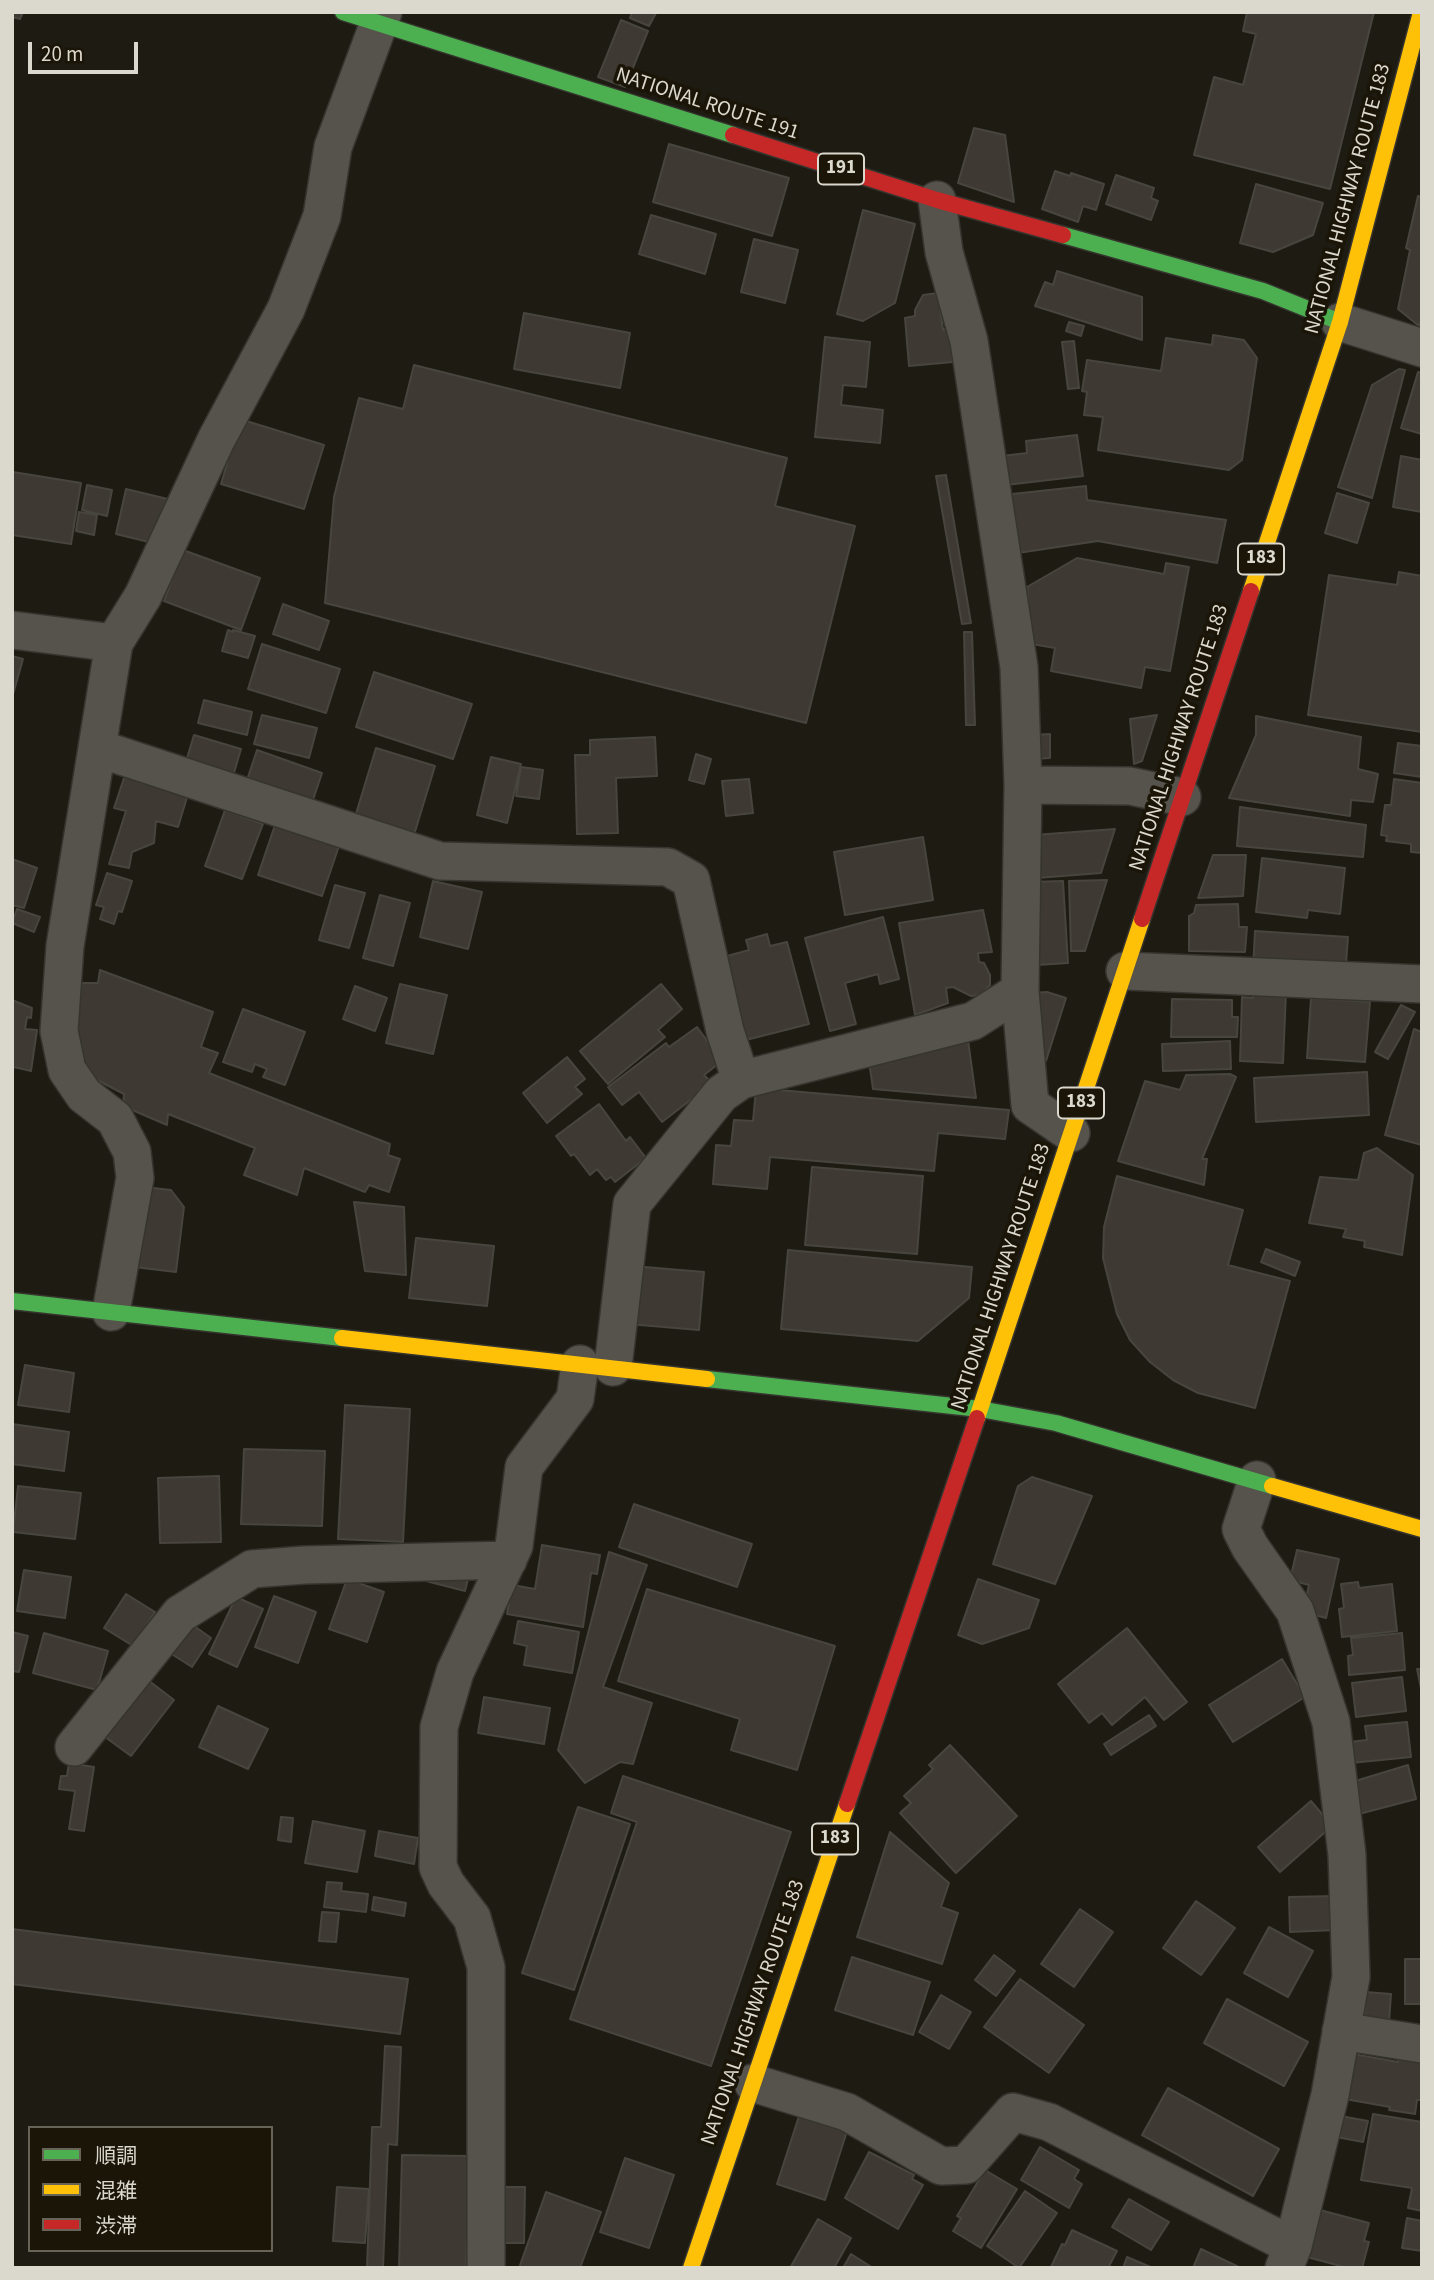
<!DOCTYPE html>
<html>
<head>
<meta charset="utf-8">
<style>
	body { margin:0 }
	#map { position:relative; width:1434px; height:2280px; overflow:hidden; background:#1e1b13; font-family:"Source Sans 3","Noto Sans JP",sans-serif }
	canvas { display:block }
	.frame { position:absolute; inset:0; border:14px solid #dbd8cd; pointer-events:none }
	.legend { position:absolute; left:28px; top:2126px; width:245px; height:126px; box-sizing:border-box; background:#1a1506; border:2px solid #676356; margin:0; padding:9px 12px; list-style:none; font-size:21px; color:#dbd8cd }
	.legend li { display:flex; align-items:center; gap:14px; height:35px }
	.legend b { width:35px; border:2px solid #676356 }
	.scale { position:absolute; left:28px; top:42px; width:110px; height:32px; box-sizing:border-box; border:4px solid #dbd8cd; border-top:0; padding-left:9px; font-size:21px; line-height:24px; white-space:nowrap; color:#dbd8cd; -webkit-text-stroke:5px #1a1506; paint-order:stroke }
</style>
</head>
<body>
<div id="map">
<canvas width="1434" height="2280"></canvas>
<div class="frame"></div>
<ul class="legend">
<li><b style="height:9px;background:#4caf50"></b>順調</li>
<li><b style="height:9px;background:#ffc107"></b>混雑</li>
<li><b style="height:9px;background:#c62828"></b>渋滞</li>
</ul>
<div class="scale">20 m</div>
</div>
<script>
const c = document.querySelector('canvas').getContext('2d');
c.lineJoin = 'round';
function fill(path, color) {
  c.fillStyle = color;
  c.fill(path, 'evenodd');
}
function strokePath(path, color, width, dash) {
  c.strokeStyle = color;
  c.lineWidth = width;
  c.lineCap = dash ? 'butt' : 'round';
  c.setLineDash(dash || []);
  c.stroke(path);
}
function drawText(font, color, halo, rows, align = 'center') {
  c.font = font + ' "Source Sans 3",sans-serif';
  c.lineWidth = 7;
  c.setLineDash([]);
  c.textBaseline = 'middle';
  c.strokeStyle = halo;
  c.fillStyle = color;
  for (const [text, x, y, turn = 0] of rows) {
    c.save();
    c.translate(x, y);
    c.rotate((+turn || 0) * Math.PI / 180);
    c.textAlign = isNaN(turn) ? turn : align;
    if (halo) c.strokeText(text, 0, 0);
    c.fillText(text, 0, 0);
    c.restore();
  }
}
const building = new Path2D(`
	M12,12H23L20,19L12,17Z
	M632,12H655L656,13L649,26L630,18Z
	M1247,12H1374L1330,189L1194,155L1214,77L1243,85L1256,34L1243,31Z
	M621,20L648,31L625,87L598,77Z
	M974,128L1005,135L1014,202L958,183Z
	M669,144L789,178L772,236L653,202Z
	M1055,171L1070,176L1071,173L1104,184L1096,210L1083,206L1078,222L1042,209Z
	M1116,175L1154,188L1151,198L1158,201L1151,220L1106,204Z
	M1256,184L1323,203L1313,235L1273,252L1240,243Z
	M1418,196L1422,197V317L1419,326L1398,309L1410,250L1406,248Z
	M863,210L915,224L895,303L863,321L837,314Z
	M651,215L716,234L705,274L639,254Z
	M754,239L798,250L785,303L741,292Z
	M1057,271L1142,297V340L1035,306L1045,282L1053,285Z
	M938,293L943,330L949,328L953,362L909,366L905,318L915,316V310L923,295Z
	M524,313L630,333L620,388L514,369Z
	M1069,322L1084,326L1081,336L1066,331Z
	M1213,335L1244,340L1257,358L1242,460L1229,470L1098,450L1103,417L1084,415L1087,392L1082,391L1087,360L1161,371L1166,338L1212,345Z
	M825,337L870,342L866,387L843,385L841,405L883,410L880,443L815,437Z
	M1074,341L1079,388L1068,389L1062,342Z
	M414,365L787,458L775,506L855,526L806,723L325,603L334,497L359,398L403,409Z
	M1399,369L1405,370L1372,498L1338,487L1372,385Z
	M1418,372L1422,373V434L1401,428Z
	M240,419L324,445L304,509L221,484Z
	M1077,435L1083,476L1006,485L1002,456L1027,453L1026,441Z
	M1401,456L1422,460V512L1393,507Z
	M13,472L81,483L71,544L12,535Z
	M946,475L971,623L962,624L936,476Z
	M87,485L112,490L107,516L82,510Z
	M1086,486L1087,500L1226,520L1217,563L1098,541L1011,554L1003,495Z
	M126,489L172,500L161,545L116,534Z
	M1337,493L1369,503L1357,543L1325,533Z
	M79,512L97,515L94,535L76,531Z
	M183,550L260,578L241,630L164,601Z
	M1077,558L1164,574L1166,563L1189,567L1170,671L1145,667L1141,688L1051,671L1055,648L1032,644L1027,587Z
	M1399,572L1422,576V732L1308,715L1329,575L1397,585Z
	M283,604L329,621L319,650L273,634Z
	M228,630L233,632V630L255,636L248,658L222,651Z
	M964,632H972L975,725H966Z
	M262,644L340,669L326,713L248,689Z
	M12,656L23,659L12,698Z
	M374,672L472,704L453,759L356,727Z
	M204,700L252,712L247,735L198,723Z
	M262,715L317,728L309,758L254,744Z
	M1157,715L1142,761L1134,764L1130,719Z
	M1256,716L1361,737L1358,769L1378,774L1373,802L1351,800L1350,816L1229,798L1256,735Z
	M1050,734V758L1033,759L1032,735Z
	M194,735L241,749L231,783L184,768Z
	M655,737L657,776L616,778L618,833L577,834L575,755H590V740Z
	M1398,743L1422,746V777L1394,773Z
	M376,748L435,766L414,835L355,817Z
	M257,750L322,773L311,806L246,783Z
	M696,754L711,759L704,784L689,780Z
	M491,757L521,764L507,823L477,815Z
	M521,767L543,770L539,799L516,796Z
	M126,772L189,791L178,827L156,821L154,843L132,852L129,868L109,864L126,811L114,808Z
	M749,779L753,813L726,816L722,781Z
	M1394,779L1422,783V853L1411,852V844L1386,841L1387,836L1381,835L1385,805H1391Z
	M1240,807L1366,825L1363,857L1237,846Z
	M225,810L263,824L242,879L205,866Z
	M275,825L339,846L322,896L258,875Z
	M1115,829L1101,873L1037,878L1034,835Z
	M923,837L933,900L845,915L834,852Z
	M1213,855H1246L1243,896L1198,898Z
	M1262,858L1345,868L1340,914L1308,910L1307,918L1256,912Z
	M12,859L37,868L24,908L12,905Z
	M107,873L132,881L122,912L118,911L114,924L100,919L104,907L96,905Z
	M1107,880L1085,951H1071L1069,881Z
	M433,881L482,892L468,949L420,937Z
	M1063,881L1068,963L1037,965L1031,882Z
	M335,885L365,893L349,948L319,940Z
	M380,895L410,903L393,966L363,958Z
	M1238,904L1239,927H1247L1245,952L1189,951V916L1194,913L1196,905Z
	M17,909L40,917L34,932L12,923Z
	M983,910L992,952L978,953L979,962L984,963L990,975V985L981,995L971,996L953,987L946,988L948,1003L915,1015L899,923Z
	M883,917L899,979L880,984L878,974L845,983L856,1024L830,1031L805,938Z
	M1255,931L1348,937L1345,977L1253,970Z
	M767,934L770,946L787,942L809,1024L742,1041L720,958L749,950L746,940Z
	M100,970L213,1012L201,1047L218,1053L209,1073L390,1144L388,1155L400,1159L389,1192L369,1185L365,1192L304,1168L297,1195L244,1175L255,1148L168,1114L167,1125L123,1106L124,1094L95,1079L83,1068L77,1036L78,983H98Z
	M400,984L447,995L433,1054L386,1043Z
	M661,984L682,1009L658,1030L665,1037L608,1084L580,1051Z
	M355,986L387,998L375,1031L343,1019Z
	M1253,990L1286,992L1283,1063L1240,1061L1242,997L1253,998Z
	M1047,992L1066,998L1046,1061L1033,1060L1031,993Z
	M1311,998L1370,1002L1365,1062L1307,1058Z
	M1172,999L1232,1000V1017H1238L1237,1037H1171Z
	M12,1000L32,1008L31,1018L27,1017L25,1029L37,1030L31,1071L14,1067L12,1071Z
	M1401,1005L1415,1012L1388,1059L1375,1052Z
	M243,1009L305,1032L285,1085L263,1077L267,1069L255,1064L252,1072L223,1062Z
	M697,1027L722,1061L704,1075L710,1081L699,1090L701,1092L662,1122L639,1092L622,1105L608,1087L666,1043L669,1047Z
	M1414,1029L1422,1032V1145L1385,1135Z
	M968,1040L976,1098L873,1089L869,1061Z
	M1230,1041L1231,1069L1163,1071L1162,1044Z
	M567,1057L585,1079L575,1087L582,1094L547,1123L523,1093Z
	M1367,1072L1369,1115L1256,1122L1254,1078Z
	M1230,1074L1236,1077L1202,1159H1207L1204,1185L1118,1161L1145,1081L1180,1090L1186,1075Z
	M756,1088L1009,1110L1005,1139L938,1133L934,1171L770,1157L767,1189L713,1184L716,1145L731,1146L734,1120L753,1121Z
	M599,1104L626,1141L630,1137L646,1158L615,1182L611,1177L606,1180L597,1169L590,1175L574,1154L571,1156L556,1136Z
	M1377,1148L1413,1175L1402,1255L1364,1247L1365,1241L1343,1237L1346,1229L1309,1223L1320,1177L1358,1180L1364,1153Z
	M812,1167L923,1176L917,1254L805,1245Z
	M1117,1176L1243,1210L1228,1265L1290,1281L1255,1408L1198,1393L1173,1380L1150,1362L1130,1340L1117,1314L1103,1258L1104,1227Z
	M144,1187L171,1190L184,1207L176,1272L134,1267Z
	M354,1202L404,1207L406,1275L365,1271Z
	M416,1238L494,1246L487,1306L409,1298Z
	M1266,1249L1300,1262L1295,1276L1261,1262Z
	M788,1250L972,1267L969,1298L918,1341L781,1329Z
	M633,1266L704,1272L699,1330L628,1324Z
	M25,1365L74,1373L69,1412L18,1405Z
	M345,1405L410,1409L403,1542L338,1539Z
	M12,1424L69,1432L64,1471L12,1464Z
	M244,1449L325,1451L322,1526L241,1524Z
	M219,1476L221,1542L160,1543L158,1478Z
	M1032,1477L1092,1496L1055,1584L993,1564L1018,1486Z
	M18,1486L81,1493L75,1539L13,1532Z
	M634,1504L752,1544L737,1587L619,1547Z
	M542,1545L600,1555L597,1574L591,1573L583,1627L507,1614L512,1585L535,1589Z
	M1297,1550L1339,1559L1326,1618L1303,1612L1309,1585L1290,1580Z
	M609,1552L647,1565L603,1687L652,1703L633,1764L620,1762L585,1783L558,1750Z
	M24,1570L71,1577L65,1618L17,1611Z
	M470,1571L465,1591L422,1580Z
	M347,1579L384,1592L367,1642L329,1629Z
	M978,1579L1039,1600L1029,1628L982,1644L958,1635Z
	M1358,1582L1359,1588L1392,1584L1397,1631L1342,1637L1339,1609L1344,1608L1341,1584Z
	M647,1589L835,1646L797,1770L731,1750L740,1719L618,1681Z
	M126,1594L155,1612L133,1646L104,1628Z
	M274,1596L316,1612L298,1663L255,1647Z
	M236,1597L263,1609L237,1667L209,1654Z
	M518,1621L579,1632L572,1673L524,1665L527,1646L514,1643Z
	M190,1623L211,1638L192,1667L170,1653Z
	M1127,1628L1187,1702L1164,1720L1145,1697L1112,1725L1102,1713L1089,1723L1058,1684Z
	M12,1632L28,1636L19,1672L12,1671Z
	M44,1633L108,1651L97,1690L33,1673Z
	M1402,1633L1405,1670L1349,1675L1348,1656L1353,1655L1351,1638Z
	M1282,1659L1305,1697L1233,1742L1209,1705Z
	M1417,1669H1422V1693Z
	M144,1677L174,1700L131,1756L101,1734Z
	M1402,1677L1406,1711L1356,1717L1352,1683Z
	M484,1697L550,1708L544,1744L478,1733Z
	M218,1706L268,1729L248,1769L199,1747Z
	M1149,1715L1156,1726L1111,1755L1104,1744Z
	M1407,1722L1411,1757L1351,1763L1349,1742L1367,1740L1365,1726Z
	M950,1745L1017,1816L956,1873L900,1813L911,1803L904,1796L933,1769L929,1765Z
	M69,1763L94,1767L84,1831L69,1829L75,1791L59,1789L61,1776H67Z
	M1408,1765L1416,1799L1359,1814L1352,1782Z
	M623,1776L791,1832L711,2066L570,2019L637,1822L611,1813Z
	M1311,1801L1332,1826L1280,1872L1258,1847Z
	M578,1807L630,1824L574,1990L522,1973Z
	M281,1817L293,1818L291,1842L278,1840Z
	M313,1821L365,1831L357,1872L305,1863Z
	M379,1831L418,1838L414,1864L375,1856Z
	M890,1832L949,1883L941,1907L958,1913L942,1964L857,1937Z
	M327,1882L342,1883L341,1891L368,1894L366,1912L324,1907Z
	M1335,1896L1336,1930L1290,1932L1289,1897Z
	M374,1897L406,1903L404,1916L372,1910Z
	M1196,1901L1235,1928L1201,1975L1163,1948Z
	M1080,1909L1113,1932L1074,1987L1041,1964Z
	M322,1912L339,1913L336,1942L319,1941Z
	M1269,1927L1313,1951L1288,1997L1244,1973Z
	M12,1929L408,1979L400,2034L12,1984Z
	M994,1955L1015,1971L996,1996L975,1980Z
	M852,1957L930,1982L913,2035L835,2010Z
	M1405,1959H1422V2004H1405Z
	M1020,1979L1084,2025L1049,2073L984,2027Z
	M1366,1992L1391,1994L1389,2022L1364,2020Z
	M941,1995L971,2012L949,2049L919,2032Z
	M1227,1999L1308,2042L1284,2086L1204,2043Z
	M385,2046L401,2047L397,2145L388,2144L383,2268H367L372,2127H381Z
	M1353,2054L1398,2062L1399,2057L1422,2061V2100H1417L1415,2114L1389,2110L1390,2107L1345,2099Z
	M1168,2088L1279,2149L1253,2196L1142,2135Z
	M800,2113L848,2128L825,2200L777,2184Z
	M1373,2114L1422,2122V2211L1408,2208L1412,2188L1361,2180Z
	M1335,2115L1368,2121L1363,2142L1331,2136Z
	M1040,2147L1079,2170L1074,2179L1082,2184L1069,2208L1021,2180Z
	M869,2152L914,2175L912,2179L923,2185L898,2229L845,2198Z
	M402,2155L469,2156L466,2268H399Z
	M625,2158L674,2175L649,2248L600,2232Z
	M985,2170L1017,2189L981,2248L953,2231L961,2218L957,2216Z
	M337,2187L369,2189L365,2243L333,2241Z
	M500,2187H525L524,2243H499Z
	M1025,2191L1057,2213L1019,2268L987,2246Z
	M546,2192L601,2212L580,2268H519Z
	M1129,2199L1169,2222L1151,2250L1112,2227Z
	M1320,2210L1369,2223L1364,2241L1369,2242L1362,2268H1348L1307,2257Z
	M1407,2218L1422,2221V2251L1402,2248Z
	M818,2219L851,2238L834,2268H790Z
	M1072,2230L1117,2251L1108,2268L1051,2267L1062,2244L1065,2245Z
	M1201,2249L1241,2268H1193Z
	M851,2254L873,2268H843Z
	M1127,2257L1153,2268H1123Z`);
fill(building, '#3e3a33');
strokePath(building, '#48453e', 2);
const street = new Path2D(`
	M937,200L944,252L969,341L1019,667L1023,785L1020,991L1030,1105L1071,1133
	M1340,322L1422,348
	M12,630L114,643
	M97,748L440,861L668,867L691,880L725,1031L741,1080
	M1023,785L1130,786L1182,797
	M1125,971L1422,984
	M111,1312L135,1178L132,1152L115,1119L84,1095L67,1070L59,1031L65,946L114,643L143,596L216,440L286,309L322,216L333,147L383,12
	M613,1367L632,1204L721,1094L741,1080L973,1021L1020,991
	M1257,1480L1241,1529L1250,1547L1295,1611L1331,1722L1347,1855L1351,1977L1330,2095L1293,2246L1284,2268
	M74,1747L180,1614L252,1569L304,1565L508,1560
	M1341,2031L1422,2044
	M753,2083L847,2112L941,2166L966,2165L1013,2112L1049,2122L1293,2246
	M486,2268V1967L472,1918L446,1884L438,1867L439,1727L455,1672L514,1546L524,1467L575,1399L580,1364`);
const fast = new Path2D(`
	M343,12L733,135
	M1063,235L1263,291L1340,322
	M12,1301L342,1338
	M707,1379L980,1409L1056,1423L1272,1486`);
const slow = new Path2D(`
	M1251,591L1340,322L1421,12
	M342,1338L707,1379
	M977,1418L1142,919
	M1272,1486L1422,1529
	M691,2268L847,1804`);
const jam = new Path2D(`
	M733,135L937,200L1063,235
	M1142,919L1251,591
	M847,1804L977,1418`);
strokePath(street, '#36342e', 40);
strokePath(fast, '#36342e', 19);
strokePath(slow, '#36342e', 19);
strokePath(jam, '#36342e', 19);
strokePath(street, '#55534c', 37);
strokePath(fast, '#4caf50', 16);
strokePath(slow, '#ffc107', 16);
strokePath(jam, '#c62828', 16);
for (const [x, y, w] of [
	[841,169,46],
	[1261,559,46],
	[1081,1103,46],
	[835,1839,46]
]) {
  const box = new Path2D();
  box.roundRect(x - w / 2, y - 15.5, w, 31, 5);
  c.fillStyle = '#1a1506';
  c.fill(box);
  strokePath(box, '#dbd8cd', 2);
}
drawText('bold 19px', '#dbd8cd', null, [
	["191",841,169],
	["183",1261,559],
	["183",1081,1103],
	["183",835,1839]
]);
drawText('21px', '#dbd8cd', '#1a1506', [
	["NATIONAL ROUTE 191",707,105,18],
	["NATIONAL HIGHWAY ROUTE 183",1349,199,-75],
	["NATIONAL HIGHWAY ROUTE 183",1180,738,-72],
	["NATIONAL HIGHWAY ROUTE 183",1002,1277,-72],
	["NATIONAL HIGHWAY ROUTE 183",754,2013,-71]
]);
</script>
</body>
</html>
